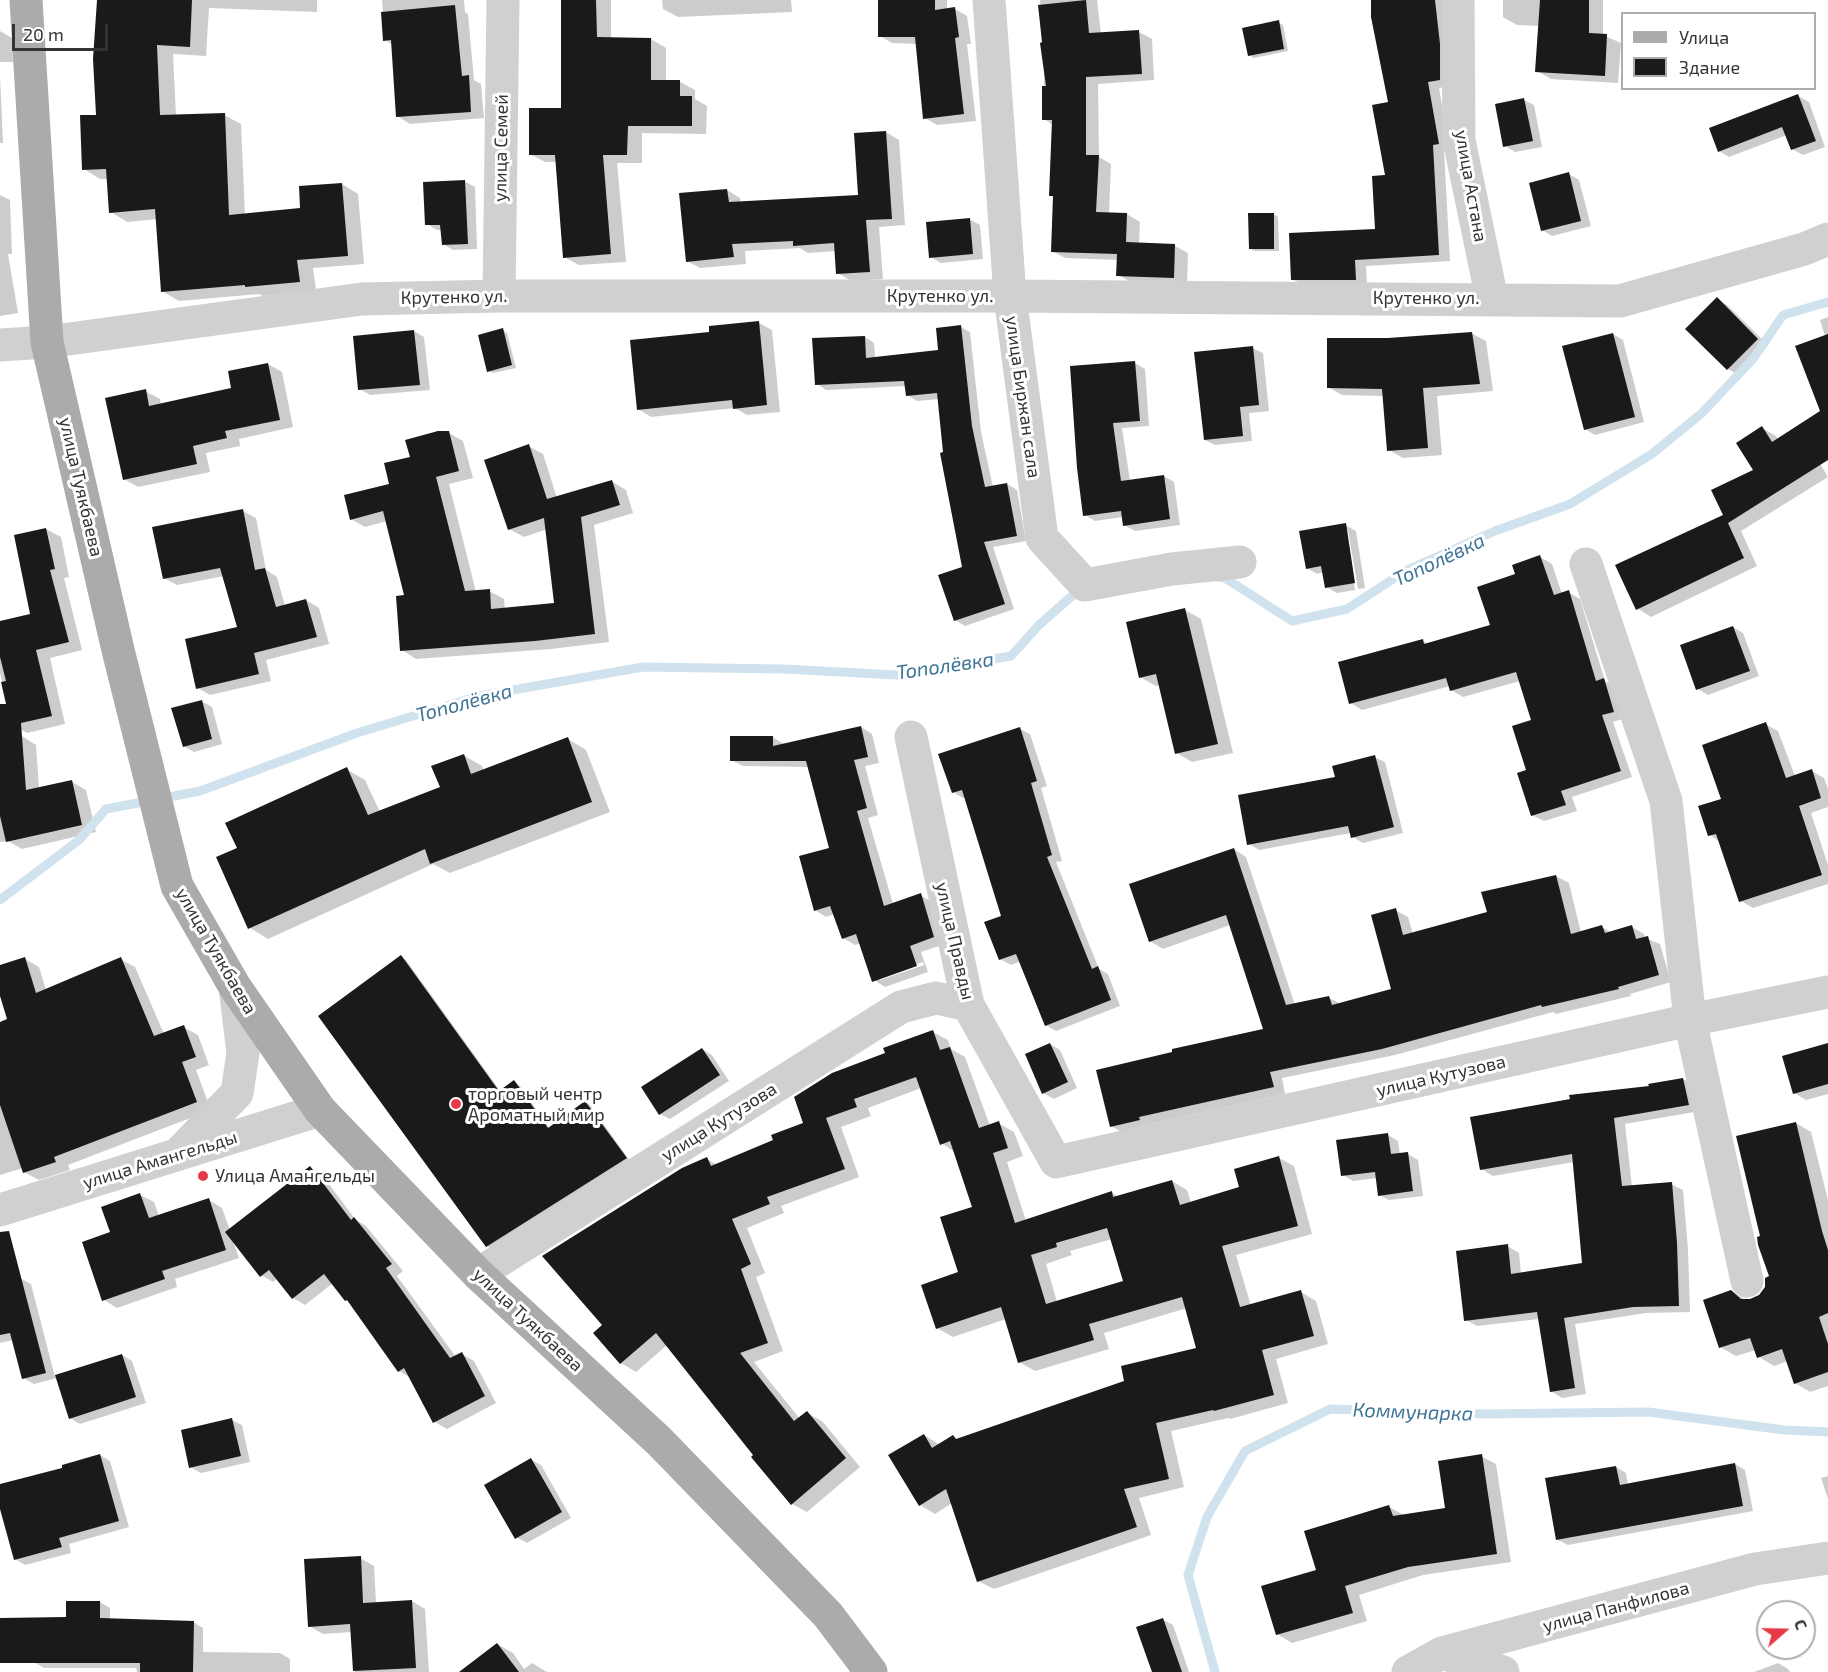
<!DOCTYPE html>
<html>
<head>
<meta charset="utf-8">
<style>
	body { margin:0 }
	#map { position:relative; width:1828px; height:1672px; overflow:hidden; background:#fff; font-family:"Exo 2",sans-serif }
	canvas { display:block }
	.legend { position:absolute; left:1621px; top:12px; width:195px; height:78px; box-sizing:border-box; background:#fff; border:2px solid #adadad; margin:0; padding:8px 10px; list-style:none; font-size:18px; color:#333 }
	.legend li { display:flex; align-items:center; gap:12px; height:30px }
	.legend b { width:30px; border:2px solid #adadad }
	.north { position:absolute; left:1756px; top:1600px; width:60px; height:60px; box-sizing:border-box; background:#fff; border:2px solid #adadad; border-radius:50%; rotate:70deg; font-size:16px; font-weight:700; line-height:24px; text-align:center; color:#333 }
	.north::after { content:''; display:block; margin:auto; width:21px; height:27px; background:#e63946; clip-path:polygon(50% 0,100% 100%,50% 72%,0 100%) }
	.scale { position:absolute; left:12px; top:24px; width:96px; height:27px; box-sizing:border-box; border:3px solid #333; border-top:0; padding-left:8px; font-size:18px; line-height:21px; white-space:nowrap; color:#333; -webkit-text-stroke:4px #fff; paint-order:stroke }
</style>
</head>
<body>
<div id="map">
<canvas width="1828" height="1672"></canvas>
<ul class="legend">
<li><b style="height:8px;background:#ababab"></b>Улица</li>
<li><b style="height:16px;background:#1a1a1a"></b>Здание</li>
</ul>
<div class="north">С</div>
<div class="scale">20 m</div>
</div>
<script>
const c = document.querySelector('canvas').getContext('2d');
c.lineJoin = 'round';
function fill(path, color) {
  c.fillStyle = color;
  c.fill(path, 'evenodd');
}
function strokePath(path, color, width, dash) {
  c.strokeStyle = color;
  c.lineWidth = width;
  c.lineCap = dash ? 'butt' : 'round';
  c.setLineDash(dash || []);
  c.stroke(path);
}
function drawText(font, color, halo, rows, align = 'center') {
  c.font = font + ' "Exo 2",sans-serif';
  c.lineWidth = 6;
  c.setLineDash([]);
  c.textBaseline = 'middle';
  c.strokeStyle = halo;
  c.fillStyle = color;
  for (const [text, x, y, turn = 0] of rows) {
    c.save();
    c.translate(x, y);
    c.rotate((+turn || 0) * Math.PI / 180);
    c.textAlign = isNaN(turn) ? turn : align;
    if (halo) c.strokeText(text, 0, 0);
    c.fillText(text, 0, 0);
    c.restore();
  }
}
fill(new Path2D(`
	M98,0H317V12L209,8L206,56L173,54L176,116L224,115L241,124L245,215L302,209L342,184L358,194L364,264L313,268L316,290L263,296L259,294L179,301L162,291L157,219L127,222L111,212L108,179H100L84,169L97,116Z
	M382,0H464L465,12L468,14L474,80L481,84L484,118L410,124L397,116L393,45L385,40Z
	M561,0H611V39H651L666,48V82H680L695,90V99L707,106L706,134L642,133V163H617L626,262L579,265L564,257L557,162H545L530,154L563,109Z
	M662,0H791L792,12L678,17L663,9Z
	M880,0H947V10L955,9L967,16L971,44H967L976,121L937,125L925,118L917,44L892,43L880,36Z
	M1040,0H1097L1101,34L1139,32L1152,39L1154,80L1098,84L1099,157L1111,164L1109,214H1127L1140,222L1139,244L1175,246L1188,253L1187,284L1131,282L1118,275L1119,260L1065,258L1052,251L1055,198L1051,195L1053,125L1044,119V44Z
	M1372,0H1446L1451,86L1439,88L1450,150L1444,151L1450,261L1366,266L1367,286L1304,285L1292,279L1376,230L1387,176L1389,103Z
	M1503,0H1603V35L1621,43L1618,83L1551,79L1537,71L1539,26L1517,25L1503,17Z
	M1278,22L1283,25L1288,51L1254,58L1249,55Z
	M0,31L12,38L13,62H0Z
	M0,75L3,143H0Z
	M1798,96L1809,102L1825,147L1803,155L1792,149L1787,135L1729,157L1719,151Z
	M1524,100L1534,105L1542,147L1515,152L1505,146Z
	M886,132L899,140L905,225L879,227L883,279L851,281L838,273L836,251L808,253L800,248L745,251L746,264L700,268L687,261L727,190L740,198L741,203L860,197Z
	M1569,174L1579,180L1591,226L1552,236L1542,230Z
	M464,181L475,187L477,249L453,250L443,244L442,230H437L427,224Z
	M0,195L10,200L12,254H8L18,313L0,316Z
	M1273,214L1278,217L1279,251H1255L1250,249Z
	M969,219L980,225L983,259L941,263L931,257Z
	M1717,299L1727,305L1768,345L1738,375L1728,369L1687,329Z
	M1828,317V427L1825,336L1820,320Z
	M759,323L772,330L780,412L747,415L735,408L651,417L638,409L711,333Z
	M961,327L970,332L981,432L993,487L1007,484L1017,490L1026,541L993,547L1014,609L965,626L955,620L964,568L944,453L939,399L917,401L907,395L906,386L826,390L817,384L865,337L874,343L875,358L940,351Z
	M503,330L507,333L516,368L493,373L488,371Z
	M414,331L424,337L430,390L370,395L360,389Z
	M1471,333L1486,341L1493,391L1437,396L1442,455L1403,458L1389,450L1384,396L1342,395L1328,387L1388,340Z
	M1613,334L1623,340L1644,422L1595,435L1585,429Z
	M1252,348L1263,353L1269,411L1249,413L1252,441L1215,445L1205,440Z
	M1135,363L1145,369L1149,426L1122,428L1130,481L1164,476L1174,482L1180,525L1135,531L1124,525L1123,517L1095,521L1085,515L1078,468Z
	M268,364L282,372L293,427L239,439L240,446L206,453L210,472L138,487L124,479L145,391L160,399L161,405L233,390Z
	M1762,428L1776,436L1779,440H1806L1828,477L1741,531L1757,566L1651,617L1637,608L1725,515L1755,471Z
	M449,433L463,441L473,478L449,484L476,592L489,591L504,599L505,609L556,604L547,529L524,537L509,529L528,446L543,454L557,498L611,481L626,490L633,513L594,525L609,642L551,649L416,659L402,650L406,596L387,521L365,527L351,519L391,485L412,458Z
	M243,511L256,518L266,570L277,577L285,606L306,600L319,608L329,644L266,660L271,681L210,695L198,688L239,628L224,576L177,585L164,578Z
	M1345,525L1356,531L1365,588L1358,589L1348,530H1345L1355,590L1337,593L1327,587L1324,572L1317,574L1307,568Z
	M46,529L61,537L69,577L64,578L82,650L50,658L65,724L27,733L12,724L0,673V622L32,615Z
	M1540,557L1552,564L1562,594L1568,592L1580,599L1605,681L1615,687L1625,718L1613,722L1632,777L1572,797L1577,811L1544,821L1532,815L1528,771L1533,721L1520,681L1463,697L1451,690L1450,686L1362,710L1351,703L1423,641L1428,644L1492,626L1517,575Z
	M1185,610L1201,619L1233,753L1192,762L1177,753L1160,685L1156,686L1140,677Z
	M1733,627L1743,633L1759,676L1708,695L1698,689Z
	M201,701L212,707L222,744L194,752L184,746Z
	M1765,724L1778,731L1795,776L1812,771L1824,778L1828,789V807L1811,813L1828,865V884L1753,908L1741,901L1720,842L1710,835Z
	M861,727L872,734L879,763L865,766L878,815L868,818L893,904L920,895L932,902L945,944L921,952L928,972L885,987L874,980L861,943L855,945L843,938L834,914L826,917L815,910L831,849L809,767L743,766L731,760L772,737L784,744ZM923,962L924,965L880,980V977Z
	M1020,729L1030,734L1047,786L1041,788L1062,861L1056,862L1099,969L1108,974L1120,1006L1056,1031L1046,1025L1021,961L1011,965L1000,959L1002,917L966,797L963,798L953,792Z
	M22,736L36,745L39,789L72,782L86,790L96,832L22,849L8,841L0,842V738Z
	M568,739L586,750L610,812L450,873L433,864L268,939L250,928L239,849L346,769L365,780L380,812L442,788L463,755L482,766L484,771Z
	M1374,757L1385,762L1403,833L1363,843L1353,837L1351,833L1259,850L1249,844L1337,778Z
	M1234,849L1246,857L1295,1005L1329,998L1341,1004L1393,990L1395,910L1408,917L1413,934L1489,914L1556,876L1569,883L1581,933L1602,927L1612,933L1632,927L1644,934L1645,938L1660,944L1671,982L1630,994L1631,996L1556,1014L1553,1012L1395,1055L1282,1078L1285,1094L1151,1124V1127L1123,1133L1111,1126L1265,1030L1230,925L1163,949L1150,941Z
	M401,957L406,960L501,1092L514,1082L519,1085L550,1129L585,1102L590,1105L630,1161L491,1249L487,1246Z
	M25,959L39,967L46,990L120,959L135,967L164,1034L183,1027L198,1035L209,1065L196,1070L211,1110L68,1165L70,1170L39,1180L24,1172L23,1168L0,1175V1023L9,1020L0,991V966Z
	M933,1032L948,1040L951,1049L965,1057L990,1126L998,1123L1014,1132L1023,1156L1007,1162L1026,1221L1112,1193L1119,1197L1172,1181L1187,1190L1191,1203L1240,1188L1279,1158L1294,1166L1312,1234L1236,1255L1251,1306L1301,1292L1316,1301L1328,1344L1276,1359L1288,1403L1230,1419L1228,1418L1171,1431L1184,1487L1139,1498L1151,1535L994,1589L978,1581L952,1503L935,1514L920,1505L924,1435L940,1445L953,1437L959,1440L1126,1382L1198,1350L1187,1308L1104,1333L1109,1349L1035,1371L1019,1362L1006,1319L953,1337L937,1328L960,1273L974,1208L955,1152L941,1143L921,1088L868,1108L871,1116L841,1127L859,1177L781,1206L784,1213L747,1228L765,1273L756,1277L783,1351L754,1362L800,1419L807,1413L822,1421L860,1467L807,1512L792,1504L667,1345L636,1372L621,1363L604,1325L707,1159L717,1165L775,1141L805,1124L887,1054ZM1112,1239L1125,1282L1057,1302L1046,1264L1072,1255L1070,1251Z
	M1050,1044L1060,1050L1077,1088L1054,1099L1043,1093Z
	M1828,1045V1094L1806,1100L1794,1093Z
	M702,1049L712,1055L729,1081L670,1119L660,1114Z
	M1683,1079L1695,1086L1700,1111L1625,1124L1632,1187L1671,1184L1683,1190L1688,1250L1690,1312L1646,1313L1575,1324L1586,1394L1562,1398L1551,1391L1539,1319L1477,1326L1466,1320L1507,1246L1519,1253L1521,1274L1584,1264L1574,1162L1493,1176L1481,1169L1650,1087Z
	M1796,1123L1811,1132L1828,1200V1386L1810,1392L1795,1383L1788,1361L1774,1366L1759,1357L1756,1350L1736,1356L1720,1347L1731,1291L1746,1300L1761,1296L1771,1277L1762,1237Z
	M1388,1135L1398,1141L1400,1155L1408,1154L1418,1160L1423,1196L1389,1200L1379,1195L1377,1178L1353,1181L1343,1175Z
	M310,1168L322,1175L356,1220L366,1226L403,1271L397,1276L456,1357L462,1354L474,1361L496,1403L447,1429L435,1422L411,1378L399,1371L350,1303L346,1300L333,1283L305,1305L293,1298L278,1278L273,1282L261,1275L233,1241L239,1258L175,1279L177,1287L117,1308L104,1300L112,1233L140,1195L154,1202L159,1216L209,1200L222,1208L230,1230Z
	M20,1278L31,1284L55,1377L122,1355L132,1361L146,1403L80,1424L70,1418L57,1378L34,1384L23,1378L13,1340L0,1343V1283Z
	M232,1420L242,1425L250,1462L201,1473L190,1467Z
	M100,1455L110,1461L129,1527L69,1544L71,1553L25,1565L15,1559L0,1503V1485L64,1469Z
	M1481,1456L1496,1464L1511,1562L1423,1575L1359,1595L1367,1621L1292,1643L1277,1634L1318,1571L1389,1507L1404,1515L1447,1509Z
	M531,1460L541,1465L571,1518L527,1543L516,1537Z
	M1735,1464L1745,1470L1753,1511L1568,1545L1558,1540L1616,1467L1626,1473L1628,1485Z
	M1828,1476V1499L1821,1478Z
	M360,1558L374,1566L376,1603L412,1601L425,1609L429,1672H355L352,1632L323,1634L309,1626Z
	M100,1602L110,1608V1620L193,1622L203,1628V1652L280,1653L290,1659V1672H137L136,1668H44L34,1662L0,1659V1630L68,1618Z
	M1162,1619L1173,1625L1189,1672H1154Z
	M497,1644L513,1653L524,1669L532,1663L547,1672H464Z
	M1778,1663L1788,1669L1790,1672H1754Z`), '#0003');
strokePath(new Path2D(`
	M1218,577L1225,578L1292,621L1347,609L1407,570L1495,531L1570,504L1652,454L1702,413L1753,359L1783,315L1828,302
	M0,900L79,840L106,809L200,791L357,733L479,696L643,667L784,669L897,675L1011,656L1039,625L1081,588
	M1215,1672L1188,1575L1207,1517L1245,1451L1330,1409L1483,1414L1648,1412L1784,1430L1828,1432`), '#cfe2ee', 9);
fill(new Path2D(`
	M97,0H192L190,47L157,45L160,115L225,113L229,215L300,208L299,186L342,183L348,256L297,260L300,282L245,287V285L161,292L155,209L109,213L106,169L82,170L80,115H96L93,59Z
	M561,0H596L597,37L651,38V80H680V96H692V126H628L627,155H603L611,254L563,258L555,155H529V108H561Z
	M878,0H935V10L955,7L959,37L955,38L964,114L923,119L915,37H878Z
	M1086,0L1089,33L1139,30L1142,74L1086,77V155H1099L1096,212L1127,213L1126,242L1175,244L1174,278L1116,276L1117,254L1051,252L1053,196H1049L1052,120H1042V86H1046L1040,43L1042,42L1038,5Z
	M1371,0H1435L1440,44V80L1428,82L1439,144L1433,145L1439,255L1355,260L1356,280H1291L1289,233L1375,229L1372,176L1385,175L1372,105L1388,102L1371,17Z
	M1540,0H1589V33L1607,34L1605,76L1535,72Z
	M455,5L462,76L469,75L471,112L396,117L391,40L383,41L381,12Z
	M1279,20L1284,49L1248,56L1242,28Z
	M1798,94L1816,141L1791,150L1782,127L1718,152L1709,128Z
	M1524,98L1533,141L1503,147L1495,104Z
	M886,131L892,219L866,220L870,272L836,274L834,243L793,246V241L732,244L734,257L686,262L679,193L727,189L729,202L858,195L854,133Z
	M1569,172L1581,221L1541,231L1529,183Z
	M465,180L468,244L442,245L440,225H425L423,182Z
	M1248,213H1274V249H1249Z
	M970,218L973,254L929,258L926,222Z
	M1717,297L1758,339L1727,370L1685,329Z
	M759,321L767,405L733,409L732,400L637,410L630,340L709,332V326Z
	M961,325L972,426L985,487L1007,483L1017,536L984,542L1005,604L954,621L938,575L962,567L940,453L943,452L937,393L906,396L904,381L815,385L812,338L865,336L866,358L938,350L936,328Z
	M503,328L512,365L487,372L478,335Z
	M414,330L420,385L358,390L353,336Z
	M1472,332L1480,384L1423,388L1428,448L1387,451L1382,389L1327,388V338H1388Z
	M1613,333L1635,417L1584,430L1562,346Z
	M1828,334V460L1728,523L1744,558L1636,610L1615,565L1723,515L1711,490L1753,470L1736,443L1762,426L1772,442L1820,411L1795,346Z
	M1253,346L1259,405L1240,407L1243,436L1204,440L1194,352Z
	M1135,361L1140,421L1113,423L1121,481L1164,475L1170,519L1123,526L1121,511L1083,516L1077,468L1070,366Z
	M268,363L280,420L225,431L227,438L193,446L197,464L123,480L105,398L146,389L149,406L231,388L228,371Z
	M438,431H449L459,471L436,477L465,591L490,589L491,609L554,603L544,518L508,530L484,460L529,444L547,499L612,480L620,505L581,517L595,634L535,641L400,651L396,596L404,595L383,511L350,520L344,495L389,484L384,463L410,457L405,440Z
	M243,509L255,570L265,568L276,607L306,599L317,637L254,653L259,674L196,689L185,639L237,627L220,568L163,579L152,527Z
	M1346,523L1355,583L1325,588L1321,566L1306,569L1299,531Z
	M46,528L55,569L50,570L69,642L36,650L52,716L21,723L26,790L72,780L82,825L6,842L0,816V704H6L1,682L6,681L0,657V621L30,614L14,535Z
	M1540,555L1554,595L1569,590L1596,681L1604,678L1614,712L1602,715L1621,771L1561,791L1566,805L1531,816L1517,773L1526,770L1512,726L1531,720L1516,672L1450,691L1446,678L1349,704L1338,662L1423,639L1424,644L1490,625L1477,587L1515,574L1512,565Z
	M1185,608L1218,744L1175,754L1156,674L1139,678L1126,622Z
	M1733,626L1750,671L1696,690L1680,645Z
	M202,700L212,739L183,747L171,708Z
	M1766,722L1786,778L1812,769L1821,798L1799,806L1822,875L1739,902L1716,834L1708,836L1698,806L1721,799L1702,745Z
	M861,726L868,757L854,760L867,808L857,811L884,906L921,893L934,937L910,946L917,966L872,982L856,934L842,939L830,906L814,911L799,856L829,848L806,761H730V736H773V746Z
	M1020,727L1037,781L1031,783L1052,855L1047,857L1092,969L1098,966L1111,1000L1045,1026L1016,954L999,960L984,922L1001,916L962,790L952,793L938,754Z
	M568,737L592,802L430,864L425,849L248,929L216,857L237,848L225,823L347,767L368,815L440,787L431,766L464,754L471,774Z
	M1375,755L1394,827L1351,838L1348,826L1247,845L1238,795L1335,777L1332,766Z
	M1234,848L1286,1005L1329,996L1332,1005L1391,989L1371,915L1396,908L1403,935L1487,912L1481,892L1556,875L1571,934L1602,925L1605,933L1632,925L1636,939L1648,936L1659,975L1618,987L1619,989L1542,1007L1541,1005L1382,1049L1270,1072L1274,1087L1139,1117L1140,1120L1110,1127L1096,1070L1172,1052V1049L1263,1029L1226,915L1149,942L1129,884Z
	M401,955L499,1091L514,1080L548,1128L585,1101L627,1158L486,1247L318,1016Z
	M25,957L36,993L121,957L154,1036L184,1025L196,1057L182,1062L197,1102L54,1157L56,1162L23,1173L0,1105V1022L7,1019L0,996V965Z
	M933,1030L940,1050L950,1047L979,1128L999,1121L1008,1148L993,1153L1015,1223L1112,1191L1113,1197L1172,1180L1180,1205L1239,1187L1234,1169L1279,1156L1298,1226L1222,1246L1240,1307L1301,1290L1314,1336L1262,1350L1274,1395L1214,1411L1213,1410L1156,1423L1169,1479L1124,1489L1137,1527L977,1582L946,1489L919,1506L888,1455L924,1434L932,1448L953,1435L956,1439L1124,1381L1121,1366L1196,1348L1182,1297L1089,1324L1094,1340L1018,1363L1001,1307L936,1329L921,1285L958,1272L940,1217L972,1207L950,1141L940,1145L916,1077L854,1099L857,1107L826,1118L845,1169L767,1197L770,1204L732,1219L751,1264L741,1269L768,1343L740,1353L794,1421L807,1411L846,1458L791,1505L751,1457L753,1455L656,1333L620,1364L593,1333L602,1325L542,1256L682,1168L707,1157L711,1166L773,1140L771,1135L803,1123L794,1097L832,1073L885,1053L883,1048ZM1107,1228L1123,1281L1046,1304L1031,1255L1057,1247L1056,1243Z
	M1050,1043L1068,1082L1042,1094L1025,1054Z
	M1828,1043V1084L1793,1094L1782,1056Z
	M702,1048L720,1075L659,1115L641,1087Z
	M1683,1078L1689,1105L1614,1118L1622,1186L1672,1182L1677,1243L1679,1306L1633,1307L1564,1318L1575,1388L1550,1392L1537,1312L1464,1321L1456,1251L1508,1244L1511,1274L1582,1263L1572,1154L1480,1170L1470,1117L1570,1099L1569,1095L1649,1086L1648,1084Z
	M1796,1122L1822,1231L1828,1250V1313L1819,1317L1828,1344V1372L1794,1384L1782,1349L1757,1358L1750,1338L1719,1348L1703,1300L1731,1290L1741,1299H1750L1759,1295L1765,1287V1278L1769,1276L1758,1245L1757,1237L1760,1236L1736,1136Z
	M1388,1133L1391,1154L1408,1152L1413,1191L1378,1196L1375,1172L1341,1176L1336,1140Z
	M310,1166L351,1220L354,1217L392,1264L386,1268L450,1358L462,1352L485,1396L433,1423L404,1368L398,1372L347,1300L345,1301L324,1274L292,1299L269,1270L260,1277L225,1232Z
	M140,1193L149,1218L209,1198L226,1250L162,1271L165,1279L102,1301L82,1242L110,1232L101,1207Z
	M9,1231L46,1373L22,1379L10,1333L0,1335V1232Z
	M122,1354L136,1397L69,1419L55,1375Z
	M232,1418L241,1456L189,1468L181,1430Z
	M100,1454L119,1521L59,1538L62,1547L14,1560L0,1509V1484L62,1468V1465Z
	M1482,1454L1497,1554L1408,1567L1345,1586L1353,1613L1276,1635L1261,1586L1316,1570L1304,1531L1389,1505L1393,1516L1445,1508L1438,1461Z
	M531,1458L562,1512L515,1539L484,1485Z
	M1735,1463L1743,1506L1556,1540L1545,1478L1616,1466L1620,1485Z
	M361,1556L363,1603L412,1600L416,1668L353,1671L350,1624L308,1627L304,1559Z
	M66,1601H100V1618L194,1621L193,1672H140V1663H0V1618L66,1617Z
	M1163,1618L1182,1672H1152L1136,1627Z
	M497,1643L519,1672H459Z`), '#1a1a1a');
strokePath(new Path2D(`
	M989,0L1010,296L1042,538L1085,585L1172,569L1240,562
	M1458,0L1459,140L1492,299
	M499,296L503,0
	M0,345L47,342L362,299L499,296H1010L1620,301L1804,249L1828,239
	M1586,564L1666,801L1690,1020L1747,1281
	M911,737L968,1005L1056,1162L1690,1020L1828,992
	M179,1153L237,1093L243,1053L235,987
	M0,1210L320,1110
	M478,1274L901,1007L936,998L968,1005
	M1442,1653L1503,1672
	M1408,1672L1442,1653L1755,1569L1828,1558`), '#d0d0d0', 33);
strokePath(new Path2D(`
	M26,0L47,342L118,650L177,886L235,987L320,1110L478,1274L659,1441L828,1615L871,1672`), '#ababab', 33);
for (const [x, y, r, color] of [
	[456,1104,6,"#e63946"],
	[203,1176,6,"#e63946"]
]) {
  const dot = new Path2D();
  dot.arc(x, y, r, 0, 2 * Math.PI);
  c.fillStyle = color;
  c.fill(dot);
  strokePath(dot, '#fff', 2);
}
drawText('18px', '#333', '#fff', [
	["улица Семей",501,148,-89],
	["улица Астана",1471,186,80],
	["Крутенко ул.",940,296],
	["Крутенко ул.",454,297,-1],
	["Крутенко ул.",1426,298],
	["улица Биржан сала",1023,397,82],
	["улица Туякбаева",81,487,77],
	["улица Правды",955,941,77],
	["улица Туякбаева",216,951,60],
	["улица Кутузова",1441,1076,-13],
	["улица Кутузова",719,1122,-32],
	["улица Амангельды",160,1160,-17],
	["улица Туякбаева",528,1320,43],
	["улица Панфилова",1616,1607,-15]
]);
drawText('18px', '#333', '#fff', [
	["торговый чентр",468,1094],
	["Ароматный мир",468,1115],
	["Улица Амангельды",215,1176]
], 'left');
drawText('italic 20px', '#3f7597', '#fff', [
	["Тополёвка",1439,560,-25],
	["Тополёвка",945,666,-8],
	["Тополёвка",464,703,-15],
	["Коммунарка",1413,1412,2]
]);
</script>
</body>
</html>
